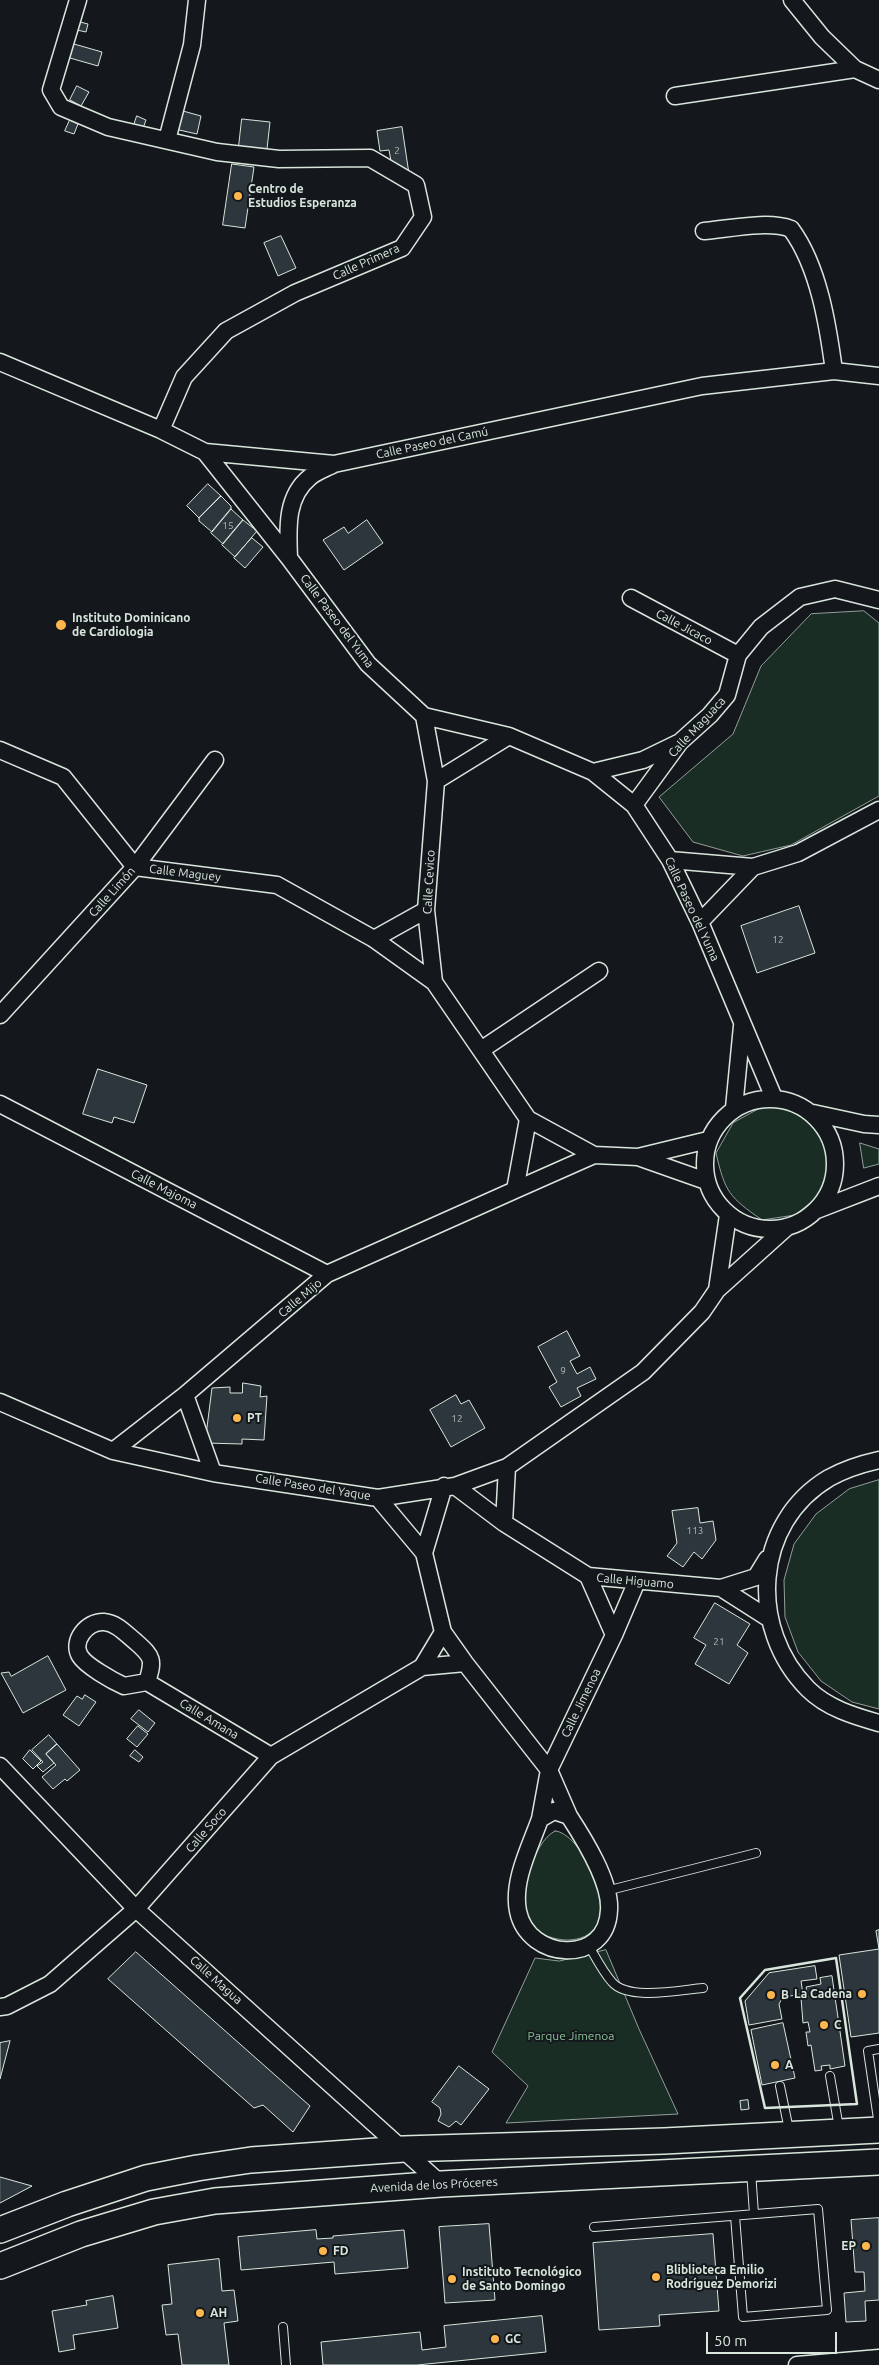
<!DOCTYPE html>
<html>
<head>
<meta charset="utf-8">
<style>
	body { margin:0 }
	#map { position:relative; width:879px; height:2365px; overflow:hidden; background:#14181c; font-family:Ubuntu,sans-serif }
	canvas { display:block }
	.scale { position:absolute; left:706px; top:2332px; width:131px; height:22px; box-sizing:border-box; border:2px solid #d8e6dc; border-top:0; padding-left:6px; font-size:15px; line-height:18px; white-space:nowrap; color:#d8e6dc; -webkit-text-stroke:4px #14181c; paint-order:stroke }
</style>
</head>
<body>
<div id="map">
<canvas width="879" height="2365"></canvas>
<div class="scale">50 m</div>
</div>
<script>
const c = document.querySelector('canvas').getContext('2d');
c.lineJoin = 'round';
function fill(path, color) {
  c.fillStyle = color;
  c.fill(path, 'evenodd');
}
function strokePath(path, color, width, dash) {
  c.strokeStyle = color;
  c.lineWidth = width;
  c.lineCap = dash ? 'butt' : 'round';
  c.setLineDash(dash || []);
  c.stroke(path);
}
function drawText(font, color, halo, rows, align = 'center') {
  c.font = font + ' Ubuntu,sans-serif';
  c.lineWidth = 4;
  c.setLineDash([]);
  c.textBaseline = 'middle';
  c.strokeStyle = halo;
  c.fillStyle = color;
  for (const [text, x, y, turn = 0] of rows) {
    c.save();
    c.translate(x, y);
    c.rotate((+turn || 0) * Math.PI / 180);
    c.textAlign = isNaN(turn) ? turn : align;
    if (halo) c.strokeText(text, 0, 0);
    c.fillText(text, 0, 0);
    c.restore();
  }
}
const green = new Path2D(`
	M864,611L879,623V796L791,845L743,856L693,842L659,797L733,734L761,666L811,614Z
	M764,1106L802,1109L821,1132L833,1158L825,1191L795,1215L762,1220C729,1197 725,1192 716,1153L733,1123Z
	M860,1143L879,1149V1164L864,1168Z
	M879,1480V1709L852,1702L821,1681L798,1652L785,1617L784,1580L794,1544L816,1514L849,1489Z
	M555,1831C584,1832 635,1939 567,1940C556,1940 540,1935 532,1927C514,1906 532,1842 555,1831Z
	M606,1950L639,2029L678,2114L506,2123L528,2086L492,2052L535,1958L559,1961Z`);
fill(green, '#1a2d24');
strokePath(green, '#939e99', 1);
const building = new Path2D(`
	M80,22L88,24L86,32L77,30Z
	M74,44L102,52L98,66L70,58Z
	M77,86L89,92L81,106L70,100Z
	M183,111L201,116L197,134L179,130Z
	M137,116L146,120L142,131L133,128Z
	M242,119L270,122L267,149L239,146Z
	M70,120L78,124L74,134L65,131Z
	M402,127L409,174L392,167L389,150L380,151L377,131Z
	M232,164L254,167L245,228L223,225Z
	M281,236L296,268L278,276L264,243Z
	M208,484L221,496L199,518L187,506Z
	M221,496L231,506V509L212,532L199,521V518Z
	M231,509L243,520L223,544L211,533Z
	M243,520L257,531L235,557L222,545Z
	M367,520L383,543L344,570L323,540L344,527L348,533Z
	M252,538L263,547L245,568L234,558Z
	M799,906L815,953L757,973L741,926Z
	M98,1069L147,1085L134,1123L114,1117L112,1123L83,1114Z
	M567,1331L580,1356L570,1361L577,1374L590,1367L596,1379L577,1388L581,1396L561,1407L549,1387L557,1382L538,1347Z
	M243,1383L261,1386L260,1397L267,1396L264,1440L242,1439V1444L205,1443L212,1388L230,1387V1393H242Z
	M456,1395L461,1404L469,1400L485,1428L451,1447L430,1410Z
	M698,1508L700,1523L713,1521L716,1540L702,1559L694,1552L683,1567L667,1556L677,1543L672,1511Z
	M715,1603L750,1624L737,1645L748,1653L729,1684L695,1664L706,1645L694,1638Z
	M48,1656L66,1690L23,1713L1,1673L9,1672L11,1676Z
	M85,1695L96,1702L79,1726L63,1715L77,1696L82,1699Z
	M139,1710L155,1723L148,1732L131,1719Z
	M138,1726L148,1734L137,1747L127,1739Z
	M49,1735L57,1744L46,1754L54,1763L43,1772L37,1766L43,1762L32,1750Z
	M57,1744L80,1770L67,1781L65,1779L53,1789L42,1777L56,1765L46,1754Z
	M30,1750L41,1761L33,1769L23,1759Z
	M135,1750L143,1757L139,1762L130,1756Z
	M879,1930V2033L851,2037L839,1955L879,1949L876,1931Z
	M136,1952L310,2106L293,2132L263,2105L254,2108L108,1979Z
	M815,1966L817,1979L801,1981L803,1994L783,1997L779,2004L782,2019L749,2025L745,2001L769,1973Z
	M832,1976L845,2066L830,2069V2065L821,2066L822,2070L815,2071L811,2045L808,2046L806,2032H810L808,2022L803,2023L801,1998L808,1997L806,1987L821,1984L820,1978Z
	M783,2023L795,2078L762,2085L751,2030Z
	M10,2041L0,2079V2043Z
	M459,2066L489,2089L461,2125L456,2121L449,2127L438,2121L441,2114L440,2108L432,2102Z
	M748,2100L749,2109L741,2110L740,2101Z
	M0,2177L32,2186L0,2203Z
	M879,2218V2300L865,2301L866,2321L846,2322L844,2293L865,2291L864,2272H855L851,2220Z
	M489,2224L495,2300L445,2303L439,2227Z
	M316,2230L317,2239L333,2238V2236L404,2230L408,2268L335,2274L334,2262L241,2270L238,2237Z
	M713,2234L719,2311L659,2315L660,2326L599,2330L593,2243Z
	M219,2259L222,2291L234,2290L238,2321L224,2323L229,2365H182L178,2334L166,2335L162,2305L172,2304L168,2265Z
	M113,2296L118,2328L73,2335L75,2349L59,2352L52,2311L87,2305L86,2301Z
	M542,2316L546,2352L417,2365H323L321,2342L420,2332L422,2350L446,2347L444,2326Z`);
fill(building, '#2c363c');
strokePath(building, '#d8e6dc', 1);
const service = new Path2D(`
	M606,1891L756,1853
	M589,1946C596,1958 603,1972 612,1982C628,2001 680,1990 703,1988
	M830,2076L839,2128
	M780,2086L789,2130
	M879,2126L868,2051L879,2049
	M751,2171L754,2214
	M594,2227L818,2209L827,2310L743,2317L735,2216
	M283,2327L286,2365`);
const minor = new Path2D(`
	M78,0L51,90L61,107L108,127L217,152L279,159L370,158L416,185L423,217L402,248L295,293L226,331L184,377L161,430
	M792,0L822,37L855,69L879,80
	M675,96L855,69
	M167,140L192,45L197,0
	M704,231C728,229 769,220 791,229C819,267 828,326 834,371
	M0,362L161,430L205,452L334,464L702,386L834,371L879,376
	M205,452L289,558L368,664L424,716L509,736L593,772L634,805L670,860L700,922L774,1098
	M289,558C288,530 285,497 310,477C317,471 327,468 334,464
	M631,598L738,655
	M424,716L436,781L426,910L434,982
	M0,750L63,777L135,867L277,885L374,939L434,982L528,1119L515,1190L594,1155L638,1157L708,1140
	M593,772L643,760L678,743
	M436,781L509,736
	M634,805L680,742L710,715L727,695L738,655L761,627L800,597L835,589L879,600
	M670,860L753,867L798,853L879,810
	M700,922L753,867
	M374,939L426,910
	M0,1015L135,867L215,760
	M481,1050L599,971
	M705 1164a65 65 0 1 1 130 0a65 65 0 1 1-130 0Z
	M0,1104L327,1274
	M734,1108L742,1026
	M813,1113L864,1124L879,1125
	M528,1119L594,1155
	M638,1157L706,1181
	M817,1210L879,1186
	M717,1290L728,1215
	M185,1395L213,1473
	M0,1402L113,1451L213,1473L378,1498L455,1486L507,1467L643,1372L702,1312L717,1290L786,1228
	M113,1451L185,1395L327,1274L515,1190
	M879,1460C861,1464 845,1469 829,1478C753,1523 748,1629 808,1689C827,1708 854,1716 879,1723
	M507,1467L504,1523L588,1576L721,1588L756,1577L767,1559
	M455,1486L504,1523
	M378,1498L424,1553L443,1632L465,1663L549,1770L569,1816
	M424,1553L444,1486
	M588,1576L614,1635
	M721,1588L768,1618
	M422,1667L443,1632
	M147,1682L124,1686C113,1681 86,1666 80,1656C71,1641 87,1621 104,1622C117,1623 126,1634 136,1642C153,1657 154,1660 147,1682L271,1756
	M0,1766L136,1909L441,2184
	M554,1811L569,1816C584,1839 611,1882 609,1910C607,1966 528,1961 518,1911C512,1881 530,1847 540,1819Z
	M540,1819L549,1770L614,1635L637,1581
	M0,2007L7,2006L50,1984L136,1909L271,1756L422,1667L465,1663
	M797,2365L879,2358`);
const primary = new Path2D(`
	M0,2230L67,2204L146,2178L197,2168L251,2160L404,2149L664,2141L879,2130
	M0,2266L81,2234L154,2212L215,2201L441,2184L879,2162`);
strokePath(service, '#d8e6dc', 10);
strokePath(minor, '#d8e6dc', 19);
strokePath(primary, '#d8e6dc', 28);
strokePath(service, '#14181c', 8);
strokePath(minor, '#14181c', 16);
strokePath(primary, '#14181c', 25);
strokePath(new Path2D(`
	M836,1958L857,2104L765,2108L740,1998L765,1970Z`), '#d8e6dc', 2.5);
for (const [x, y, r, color] of [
	[238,196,5,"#ffb74d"],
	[61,625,6,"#ffb74d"],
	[237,1418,5,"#ffb74d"],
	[862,1994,5,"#ffb74d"],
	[771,1995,5,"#ffb74d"],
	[824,2025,5,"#ffb74d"],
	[775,2065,5,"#ffb74d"],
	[866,2246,5,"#ffb74d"],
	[323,2251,5,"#ffb74d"],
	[656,2277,5,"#ffb74d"],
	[452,2279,5,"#ffb74d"],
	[200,2313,5,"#ffb74d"],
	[495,2339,5,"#ffb74d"]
]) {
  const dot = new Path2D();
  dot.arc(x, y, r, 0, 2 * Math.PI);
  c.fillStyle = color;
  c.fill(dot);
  strokePath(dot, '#14181c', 2);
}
drawText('10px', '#adbab4', null, [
	["2",397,151],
	["15",228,526],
	["12",778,940],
	["9",563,1371],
	["12",457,1419],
	["113",695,1531],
	["21",719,1642]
]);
drawText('bold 12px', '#d8e6dc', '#14181c', [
	["Centro de",248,189],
	["Estudios Esperanza",248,203],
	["Instituto Dominicano",72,618],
	["de Cardiologia",72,632],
	["PT",247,1418],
	["La Cadena",852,1994,"right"],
	["B",781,1995],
	["C",834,2025],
	["A",785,2065],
	["EP",856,2246,"right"],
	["FD",333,2251],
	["Bliblioteca Emilio",666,2270],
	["Rodríguez Demorizi",666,2284],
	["Instituto Tecnológico",462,2272],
	["de Santo Domingo",462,2286],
	["AH",210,2313],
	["GC",505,2339]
], 'left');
drawText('12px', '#d8e6dc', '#14181c', [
	["Calle Primera",366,262,-24],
	["Calle Paseo del Camú",432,443,-12],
	["Calle Paseo del Yuma",337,621,53],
	["Calle Jicaco",684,627,28],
	["Calle Maguaca",697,727,-47],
	["Calle Maguey",185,873,7],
	["Calle Cevico",429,882,-87],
	["Calle Limón",112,892,-48],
	["Calle Paseo del Yuma",692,909,65],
	["Calle Majoma",164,1189,27],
	["Calle Mijo",300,1298,-40],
	["Calle Paseo del Yaque",313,1487,9],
	["Calle Higuamo",635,1581,5],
	["Calle Jimenoa",581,1703,-64],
	["Calle Amana",209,1719,31],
	["Calle Soco",206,1830,-49],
	["Calle Magua",216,1980,42],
	["Avenida de los Próceres",434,2185,-3]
]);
drawText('12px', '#8ac095', '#14181c', [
	["Parque Jimenoa",571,2036]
]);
</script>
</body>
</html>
